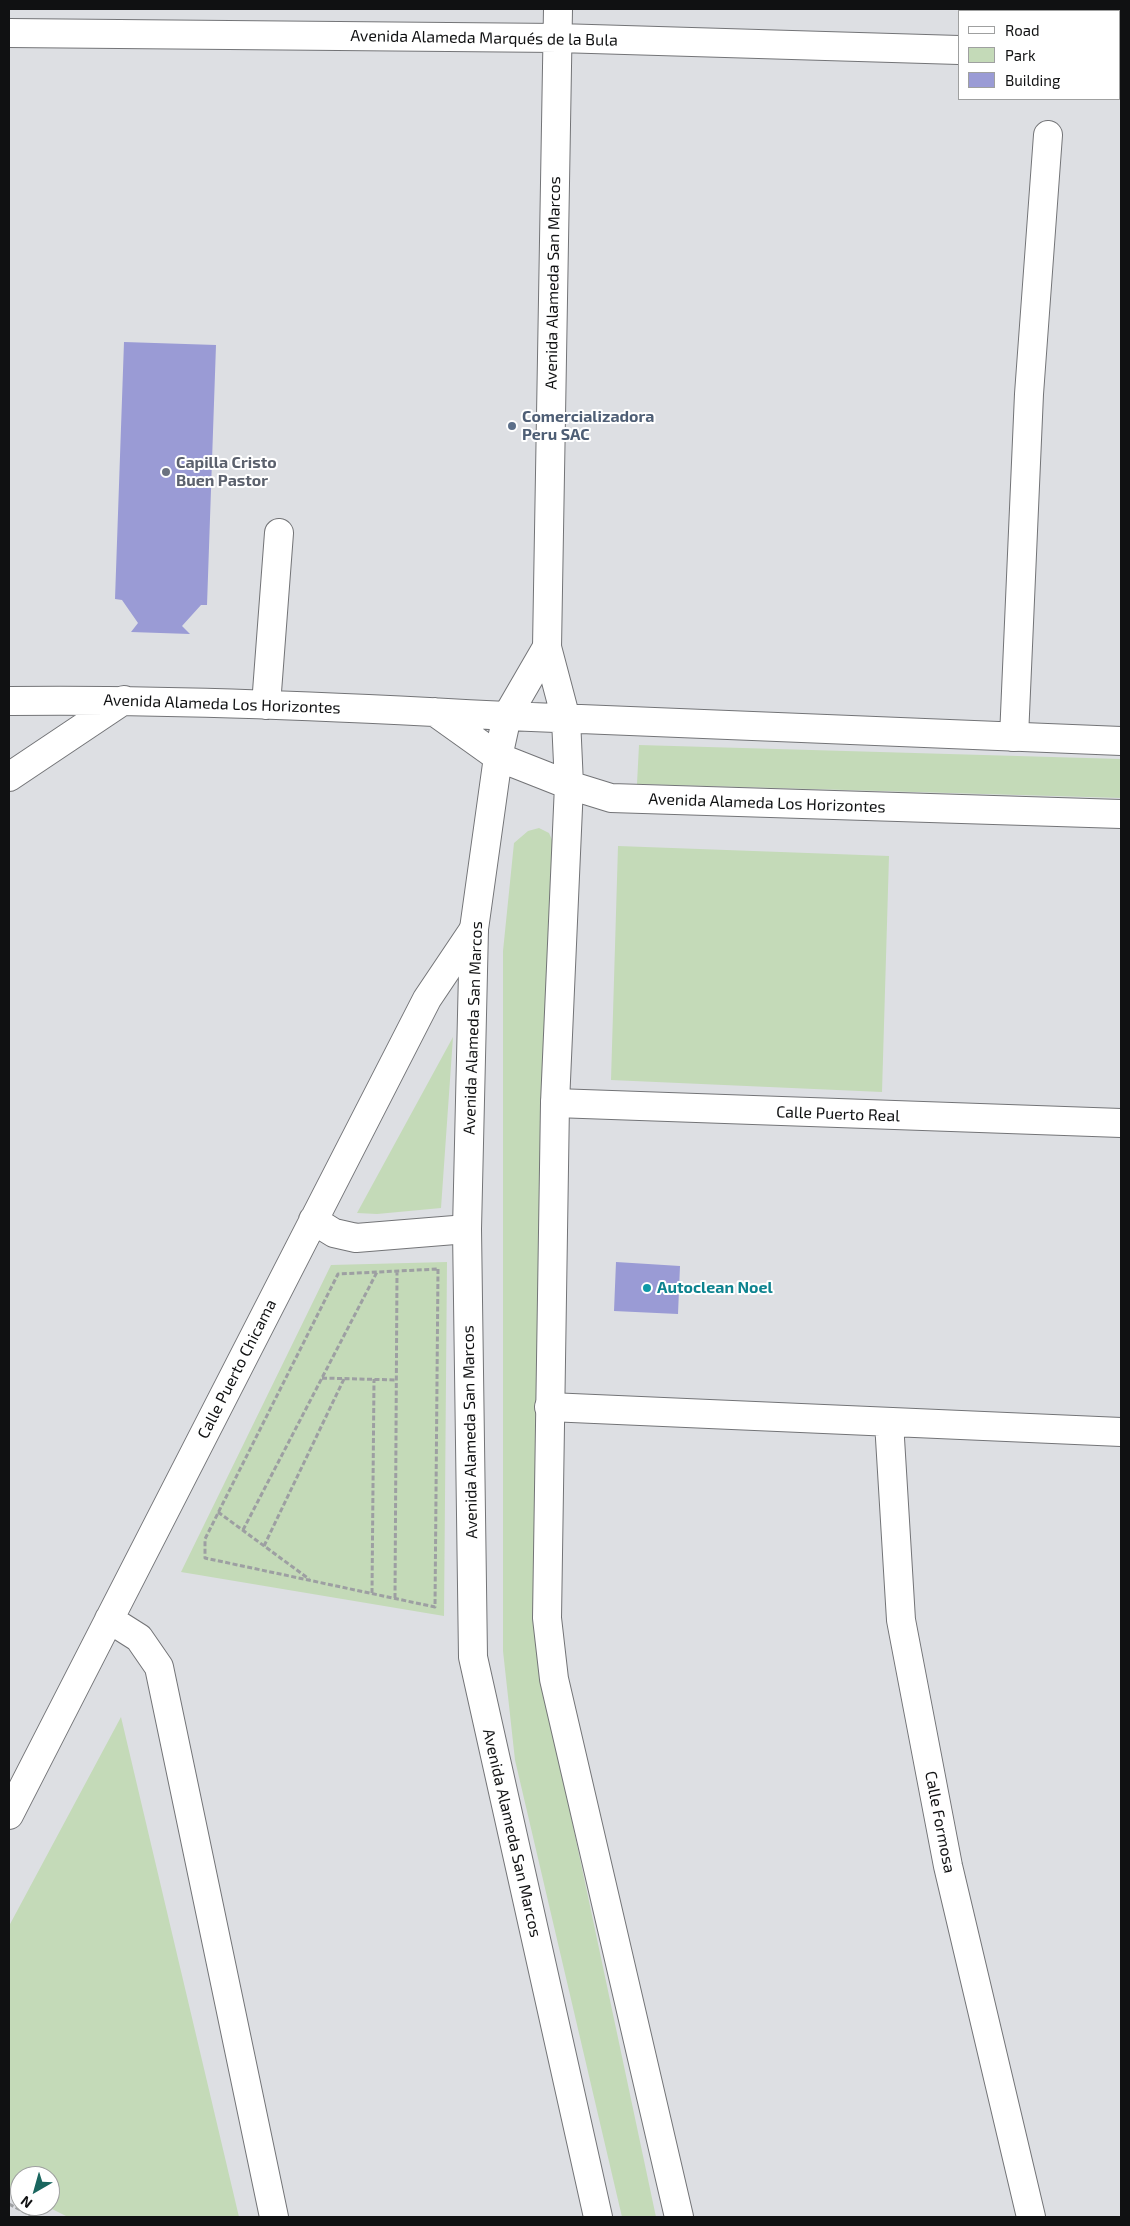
<!DOCTYPE html>
<html>
<head>
<meta charset="utf-8">
<style>
	body { margin:0 }
	#map { position:relative; width:1130px; height:2226px; overflow:hidden; background:#dddfe3; font-family:"Exo 2",sans-serif }
	canvas { display:block }
	.frame { position:absolute; inset:0; border:10px solid #101112; pointer-events:none }
	.legend { position:absolute; left:958px; top:10px; width:162px; height:90px; box-sizing:border-box; background:#fff; border:1px solid #9fa0a0; margin:0; padding:6px 9px; list-style:none; font-size:15px; color:#101112 }
	.legend li { display:flex; align-items:center; gap:10px; height:25px }
	.legend b { width:25px; border:1px solid #9fa0a0 }
	.north { position:absolute; left:10px; top:2166px; width:50px; height:50px; box-sizing:border-box; background:#fff; border:1px solid #9fa0a0; border-radius:50%; rotate:218deg; font-size:14px; font-weight:700; line-height:20px; text-align:center; color:#101112 }
	.north::after { content:''; display:block; margin:auto; width:18px; height:22px; background:#1a665f; clip-path:polygon(50% 0,100% 100%,50% 72%,0 100%) }
</style>
</head>
<body>
<div id="map">
<canvas width="1130" height="2226"></canvas>
<div class="frame"></div>
<ul class="legend">
<li><b style="height:6px;background:#fff"></b>Road</li>
<li><b style="height:14px;background:#c4dab8"></b>Park</li>
<li><b style="height:14px;background:#9a9bd5"></b>Building</li>
</ul>
<div class="north">N</div>
</div>
<script>
const c = document.querySelector('canvas').getContext('2d');
c.lineJoin = 'round';
function fill(path, color) {
  c.fillStyle = color;
  c.fill(path, 'evenodd');
}
function strokePath(path, color, width, dash) {
  c.strokeStyle = color;
  c.lineWidth = width;
  c.lineCap = dash ? 'butt' : 'round';
  c.setLineDash(dash || []);
  c.stroke(path);
}
function drawText(font, color, halo, rows, align = 'center') {
  c.font = font + ' "Exo 2",sans-serif';
  c.lineWidth = 4;
  c.setLineDash([]);
  c.textBaseline = 'middle';
  c.strokeStyle = halo;
  c.fillStyle = color;
  for (const [text, x, y, turn = 0] of rows) {
    c.save();
    c.translate(x, y);
    c.rotate((+turn || 0) * Math.PI / 180);
    c.textAlign = isNaN(turn) ? turn : align;
    if (halo) c.strokeText(text, 0, 0);
    c.fillText(text, 0, 0);
    c.restore();
  }
}
fill(new Path2D(`
	M639,745L1121,759V798L637,784Z
	M539,828L549,833L554,844L548,1708L656,2217H622L515,1760L503,1651V951L514,843L528,831Z
	M618,846L889,856L882,1092L611,1080Z
	M453,1037L441,1208L377,1214L357,1213Z
	M447,1262L444,1616L181,1572L331,1265Z
	M121,1717L239,2217H68L46,2206H50V2176H20V2192L9,2186V1926Z`), '#c4dab8');
fill(new Path2D(`
	M124,342L216,345L207,605H201L182,626L190,634L131,632L138,623L122,600L115,599Z
	M616,1262L680,1266L678,1314L614,1311Z`), '#9a9bd5');
const minor = new Path2D(`
	M1054,11V9
	M9,33L558,38L959,50
	M1119,55H1121
	M547,647L558,9
	M9,701C175,699 341,707 507,716
	M266,705L279,533
	M435,712L498,757
	M1014,737L1029,394L1048,135
	M9,777L124,700
	M555,1103L1121,1123
	M313,1220L334,1233L356,1238L467,1229
	M549,1407L1121,1432
	M889,1422L901,1620L948,1866L1031,2217
	M109,1619L139,1638L159,1667L274,2217
	M9,1815L427,999L474,929`);
const major = new Path2D(`
	M547,647L507,716L498,757L474,929L467,1229L473,1657L598,2217
	M547,647L566,719L569,785L555,1103L547,1618L554,1679L679,2217
	M507,716L1121,741
	M498,757L569,785L611,798L1121,814`);
strokePath(minor, '#737477', 30);
strokePath(major, '#737477', 30);
strokePath(new Path2D(`
	M438,1269L435,1607L205,1558V1539L338,1274Z
	M322,1378L397,1380
	M218,1512L309,1579
	M243,1530L377,1272
	M264,1546L344,1379
	M372,1593L374,1379
	M395,1598L397,1271
	M9,2204L34,2217`), '#9d9fa2', 3, [5, 2.5]);
strokePath(minor, '#fff', 28);
strokePath(major, '#fff', 28);
for (const [x, y, r, color] of [
	[512,426,5,"#5c6f8a"],
	[166,472,5,"#6b7280"],
	[647,1288,5,"#0f9aa8"]
]) {
  const dot = new Path2D();
  dot.arc(x, y, r, 0, 2 * Math.PI);
  c.fillStyle = color;
  c.fill(dot);
  strokePath(dot, '#fff', 2);
}
drawText('16px', '#101112', '#fff', [
	["Avenida Alameda Marqués de la Bula",484,38,1],
	["Avenida Alameda San Marcos",553,283,-89],
	["Avenida Alameda Los Horizontes",222,704,2],
	["Avenida Alameda Los Horizontes",767,803,2],
	["Avenida Alameda San Marcos",473,1028,-88],
	["Calle Puerto Real",838,1114,2],
	["Calle Puerto Chicama",237,1369,-63],
	["Avenida Alameda San Marcos",470,1432,-91],
	["Calle Formosa",940,1822,79],
	["Avenida Alameda San Marcos",512,1833,77]
]);
drawText('bold 16px', '#4e5e75', '#fff', [
	["Comercializadora",522,417],
	["Peru SAC",522,435]
], 'left');
drawText('bold 16px', '#5b616d', '#fff', [
	["Capilla Cristo",176,463],
	["Buen Pastor",176,481]
], 'left');
drawText('bold 16px', '#0d838f', '#fff', [
	["Autoclean Noel",657,1288]
], 'left');
</script>
</body>
</html>
